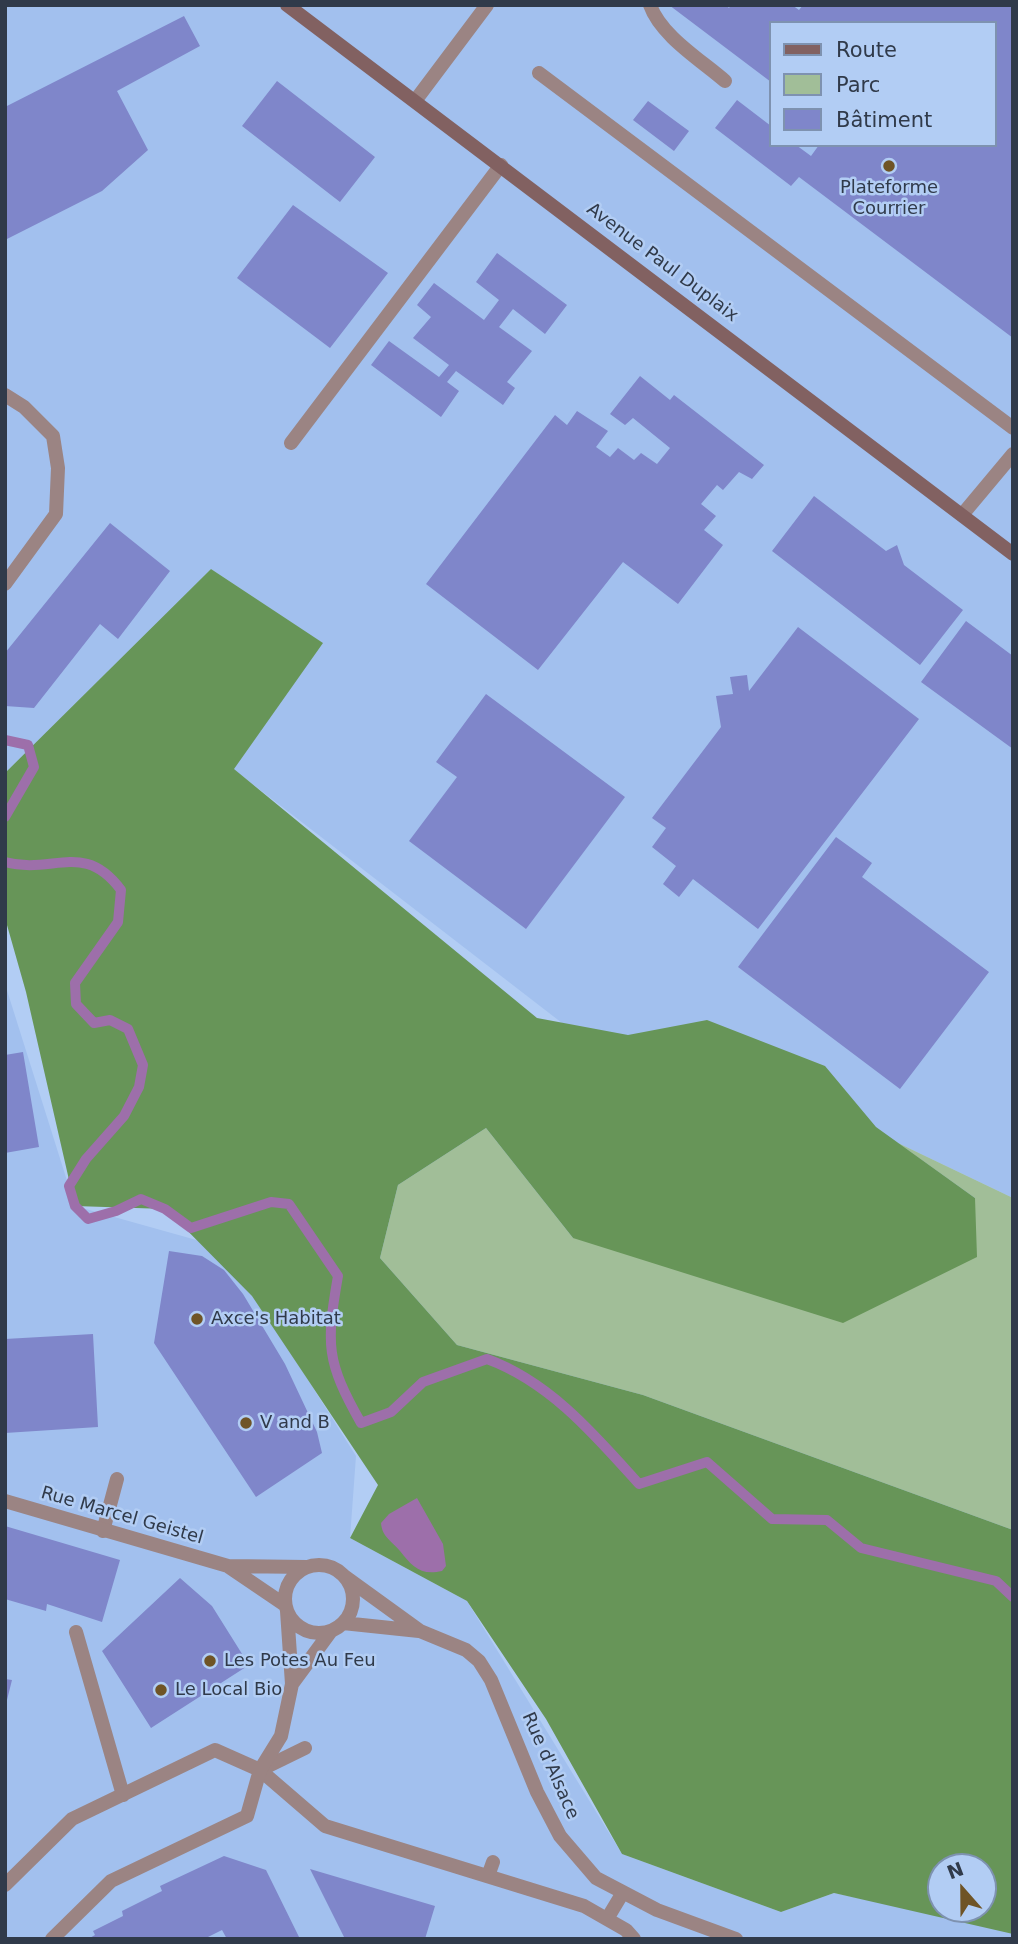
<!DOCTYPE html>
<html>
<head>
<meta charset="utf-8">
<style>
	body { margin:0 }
	#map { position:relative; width:1018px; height:1944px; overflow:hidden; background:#b2cdf4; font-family:"DejaVu Sans",sans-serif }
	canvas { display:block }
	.frame { position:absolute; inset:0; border:7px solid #303a4a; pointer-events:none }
	.legend { position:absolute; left:769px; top:21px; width:228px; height:126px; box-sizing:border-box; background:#b2cdf4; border:2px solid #7e92b0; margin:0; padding:9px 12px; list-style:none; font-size:21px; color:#303a4a }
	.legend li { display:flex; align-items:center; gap:14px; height:35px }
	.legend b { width:35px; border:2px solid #7e92b0 }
	.north { position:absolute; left:927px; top:1853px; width:70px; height:70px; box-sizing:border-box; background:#b2cdf4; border:2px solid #7e92b0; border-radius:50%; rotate:339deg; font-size:19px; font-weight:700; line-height:28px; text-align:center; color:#303a4a }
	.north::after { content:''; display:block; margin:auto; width:24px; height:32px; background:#6f5426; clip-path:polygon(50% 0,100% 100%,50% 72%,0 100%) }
</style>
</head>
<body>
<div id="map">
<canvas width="1018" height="1944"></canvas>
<div class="frame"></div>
<ul class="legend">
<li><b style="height:9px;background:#826161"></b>Route</li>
<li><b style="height:19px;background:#a1be98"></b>Parc</li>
<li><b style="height:19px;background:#7f86ca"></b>Bâtiment</li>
</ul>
<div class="north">N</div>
</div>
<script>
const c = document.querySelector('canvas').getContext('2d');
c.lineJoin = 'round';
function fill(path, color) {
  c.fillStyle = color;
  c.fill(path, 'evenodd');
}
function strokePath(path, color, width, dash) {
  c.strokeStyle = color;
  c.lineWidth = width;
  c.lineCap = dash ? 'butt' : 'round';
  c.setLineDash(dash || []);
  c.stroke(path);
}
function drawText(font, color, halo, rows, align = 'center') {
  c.font = font + ' "DejaVu Sans",sans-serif';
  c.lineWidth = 5;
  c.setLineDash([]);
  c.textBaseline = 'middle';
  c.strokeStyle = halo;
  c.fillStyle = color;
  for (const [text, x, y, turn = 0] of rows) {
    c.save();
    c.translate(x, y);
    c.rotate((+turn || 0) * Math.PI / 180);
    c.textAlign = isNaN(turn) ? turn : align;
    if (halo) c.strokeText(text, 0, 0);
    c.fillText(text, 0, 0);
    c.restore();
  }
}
fill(new Path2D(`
	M5,5H1013V1198L898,1143L562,1023L233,769L322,643L211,569L5,773ZM771,23H995V145H771Z
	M5,984L75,1206L225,1248L356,1456L350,1538L467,1601L622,1854L781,1912L834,1893L1013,1930V1939H5Z`), '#a2c0ee');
fill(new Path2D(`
	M486,1128L573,1238L975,1198L898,1143L1013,1198V1530L643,1395L457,1345L380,1258L398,1185Z`), '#a1be98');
fill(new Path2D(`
	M211,569L323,643L234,769L537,1018L628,1035L707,1020L825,1066L876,1127L975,1198L977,1257L843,1323L573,1238L486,1128L398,1185L380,1258L457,1345L643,1395L1013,1530V1934L834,1893L781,1912L622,1854L546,1719L467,1601L350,1538L378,1485L252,1296L166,1209L75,1206L26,992L5,918V773ZM941,1867H983V1909H941Z`), '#679558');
fill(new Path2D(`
	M417,1498L443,1544L446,1566L442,1571C420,1576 412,1566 400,1551C392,1541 382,1537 381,1523L389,1514Z`), '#9d6faa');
strokePath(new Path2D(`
	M5,740L28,745L34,767L5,817
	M5,862C53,875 84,840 121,890L118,922L75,983L76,1004L94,1023L110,1020L128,1029L143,1065L139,1087L124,1116L86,1159L69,1186L75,1206L88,1219L116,1211L141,1199L165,1209L191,1228L271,1202L289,1204L338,1276C326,1345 326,1361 361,1423L391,1412L423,1382L487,1359C550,1382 595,1435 639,1484L707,1462L772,1519L827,1520L861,1548L996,1581L1013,1597`), '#9d6faa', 10);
fill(new Path2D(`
	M669,5H726L729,8L731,5H792L799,10L803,5H1013V338L799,177L791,186L715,128L737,100L771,126V145H796L811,156L819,145H995V23H771V82Z
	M184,16L200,46L117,91L148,150L102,191L5,240V107Z
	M277,81L375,157L340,202L242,126Z
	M648,101L689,131L674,151L633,120Z
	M293,205L388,273L330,348L237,278Z
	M497,253L567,305L545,334L513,309L499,327L532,351L507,382L515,388L503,405L456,371L447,382L459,391L441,417L371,365L389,341L439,377L449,365L413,338L431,317L417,305L434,283L484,320L499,300L476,282Z
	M640,376L670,400L674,395L764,465L752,479L739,472L723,490L717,485L701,504L716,516L704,530L723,545L678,604L623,562L538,670L426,584L555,415L567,425L577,411L608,431L596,447L610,457L618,448L634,460L641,453L657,464L670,448L633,418L625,425L610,414Z
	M814,496L886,551L897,545L904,565L963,610L920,665L772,551Z
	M110,523L170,571L118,639L100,624L34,708L5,706V653Z
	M966,621L1013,656V749L921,682Z
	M798,627L919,719L758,929L693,879L679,897L663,884L676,866L652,847L666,828L652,818L721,727L716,696L733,694L730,677L747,675L749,691Z
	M486,694L625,797L526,929L409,841L457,777L436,762Z
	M836,837L872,863L862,877L989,972L900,1089L738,967Z
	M23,1052L39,1147L5,1153V1055Z
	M169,1251L202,1256L224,1270L243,1294L285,1364L317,1432L322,1453L256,1497L154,1343Z
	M93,1334L98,1427L5,1433V1339Z
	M5,1526L120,1560L102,1622L47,1604L46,1611L5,1599Z
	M180,1578L212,1606L249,1665L151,1728L102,1651Z
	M5,1679L12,1680L6,1704H5Z
	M224,1856L266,1870L300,1939H227L222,1930L204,1939H88L95,1935L93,1931L123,1916L122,1911L162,1891L160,1886Z
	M310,1869L435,1906L425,1939H345Z`), '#7f86ca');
strokePath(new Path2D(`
	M650,5C661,36 701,60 725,81
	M539,73L1013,428
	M5,395L24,407L53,436L58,468L56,514L5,584
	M291,443L501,165
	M962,515L1013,454
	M103,1531L117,1479
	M76,1632L123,1795
	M305,1748L260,1770L325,1826L584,1906L626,1930L634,1939
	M488,1876L493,1862
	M607,1919L622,1894`), '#9b8483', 14);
strokePath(new Path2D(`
	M415,101L487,5
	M5,1501L228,1566L307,1567
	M285 1599a34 34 0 1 1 68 0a34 34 0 1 1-68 0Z
	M229,1567L285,1605
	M344,1576L420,1631L466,1650L479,1661L491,1680L537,1792L560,1836L596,1878L657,1910L736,1939
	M343,1623L419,1631
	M292,1684L331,1631
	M5,1885L72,1819L215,1750L260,1770
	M52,1939L111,1881L247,1816L260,1770L281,1736L292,1684L287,1611`), '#9b8483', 14);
strokePath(new Path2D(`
	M287,5L1013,554`), '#826161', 14);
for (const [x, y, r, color] of [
	[889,166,7,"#6f5426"],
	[197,1319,7,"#6f5426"],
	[246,1423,7,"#6f5426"],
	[210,1661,7,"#6f5426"],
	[161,1690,7,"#6f5426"]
]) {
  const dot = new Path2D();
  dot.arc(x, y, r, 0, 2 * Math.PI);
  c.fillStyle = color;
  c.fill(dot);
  strokePath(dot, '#b2cdf4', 2.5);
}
drawText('18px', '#303a4a', '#b2cdf4', [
	["Plateforme",889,188,"center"],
	["Courrier",889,209,"center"],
	["Axce's Habitat",211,1319],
	["V and B",260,1423],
	["Les Potes Au Feu",224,1661],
	["Le Local Bio",175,1690]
], 'left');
drawText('18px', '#303a4a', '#b2cdf4', [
	["Avenue Paul Duplaix",662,263,37],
	["Rue Marcel Geistel",122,1516,16],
	["Rue d'Alsace",550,1766,66]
]);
</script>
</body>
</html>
